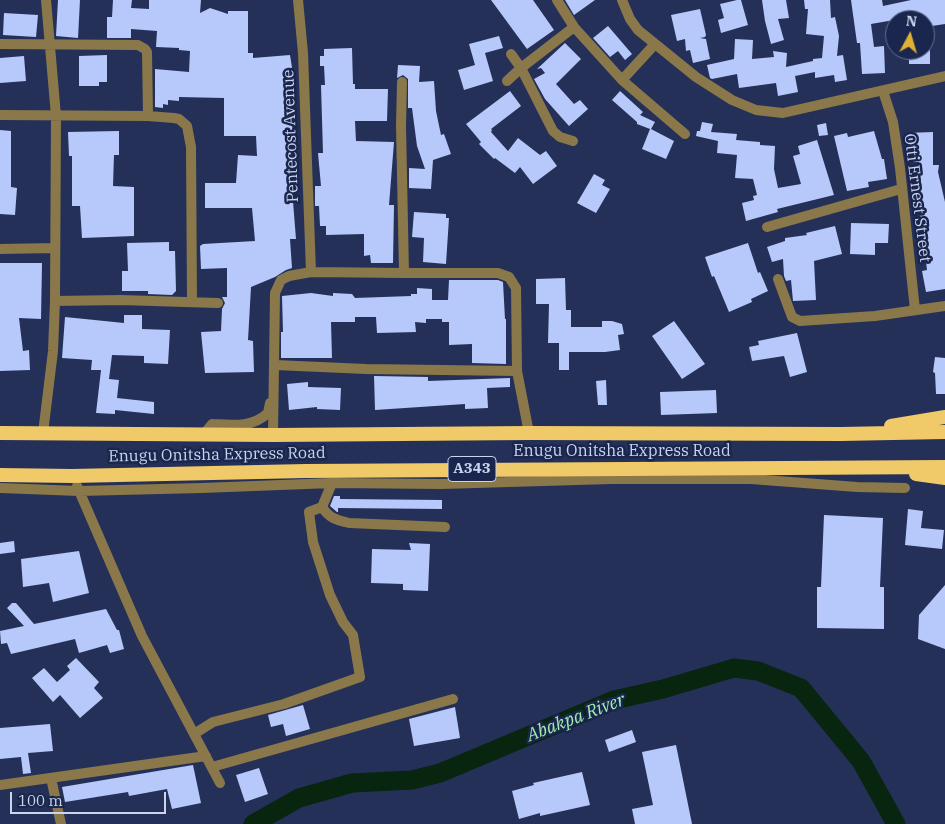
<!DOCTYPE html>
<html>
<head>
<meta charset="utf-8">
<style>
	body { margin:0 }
	#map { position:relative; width:945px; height:824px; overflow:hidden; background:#243058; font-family:"IBM Plex Serif",serif }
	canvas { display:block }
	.north { position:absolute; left:885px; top:10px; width:50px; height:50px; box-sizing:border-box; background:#1a264d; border:1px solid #606c8d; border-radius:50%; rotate:6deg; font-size:14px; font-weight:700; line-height:20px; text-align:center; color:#cad4ed }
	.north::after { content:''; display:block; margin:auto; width:18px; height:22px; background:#ddb133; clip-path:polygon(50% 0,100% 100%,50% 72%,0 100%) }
	.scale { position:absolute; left:10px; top:792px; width:156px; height:22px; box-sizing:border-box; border:2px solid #cad4ed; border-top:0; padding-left:6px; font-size:15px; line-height:18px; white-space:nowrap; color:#cad4ed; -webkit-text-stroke:4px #1a264d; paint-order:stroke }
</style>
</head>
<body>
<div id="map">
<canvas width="945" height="824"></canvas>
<div class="north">N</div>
<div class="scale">100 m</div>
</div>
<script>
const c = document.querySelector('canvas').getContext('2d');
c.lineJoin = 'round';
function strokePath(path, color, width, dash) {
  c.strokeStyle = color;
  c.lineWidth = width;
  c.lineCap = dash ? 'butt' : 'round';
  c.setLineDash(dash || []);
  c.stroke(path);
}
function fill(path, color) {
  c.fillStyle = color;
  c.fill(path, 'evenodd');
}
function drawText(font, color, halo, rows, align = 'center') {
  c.font = font + ' "IBM Plex Serif",serif';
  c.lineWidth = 5;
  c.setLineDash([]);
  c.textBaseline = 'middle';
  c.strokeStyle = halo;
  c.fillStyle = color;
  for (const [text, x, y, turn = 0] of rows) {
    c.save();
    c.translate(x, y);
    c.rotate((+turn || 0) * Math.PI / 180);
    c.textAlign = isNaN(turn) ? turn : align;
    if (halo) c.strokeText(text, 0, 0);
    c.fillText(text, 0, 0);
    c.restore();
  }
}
strokePath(new Path2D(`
	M253,824L299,798L352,783L412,780L440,773L614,700L663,689L734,668L758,671L801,688L861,761L896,824`), '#07250f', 19);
fill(new Path2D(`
	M58,0H80L78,38L56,36Z
	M113,0H132L131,8L149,9V0H201L200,13L210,8L228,14V11H248V53H253V58L290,55L293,74L290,75L293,93V105L291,106L296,189H292L296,239H290L292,268L286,270L275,277L251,287L248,340L253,341L254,372L205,373L201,332L221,331L222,309L225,303L222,297H227V268L201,269L200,246L203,244L255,241L252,208H205V183H236L238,155L257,156L256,136H224V98L179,97V101L168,100V105L163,104V108L155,107V69L189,72L190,51L179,50V48L156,47L157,31L131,29V38H107V17H112Z
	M491,0H533L554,30L527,49Z
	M565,0H595L574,15Z
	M737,0H741L748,25L721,33L718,20L724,18L720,4Z
	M762,0H786L789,18L778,19L784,40L771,44L765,21Z
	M804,0H830L831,18L835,17L839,36L837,56L843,55L847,80L835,82L834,75L815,78V72L795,76L798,92L778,96L776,83L739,88L737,74L712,79L710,78L707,65L734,59L735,39L753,40L752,59L774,57L773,51L787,53L786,67L813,61V59L822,58L824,36L806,34L808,9H805Z
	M851,0H882L883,6L911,0H945V24L925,27V20H894L871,24L874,47L884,46L885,73L862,74L860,43H857Z
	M700,9L706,35L705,37L700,38L706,39L710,59L693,63L690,50L686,51L685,39L677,41L671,15Z
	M4,13L38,15L36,37L3,35Z
	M608,26L632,54L625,60L618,51L610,57L593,38Z
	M499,36L503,48L485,53L493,81L464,90L458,70L475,65L469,44Z
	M565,43L581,59L556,84L574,104L580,100L588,109L569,126L545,99L534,79L545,73L541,68L537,69Z
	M352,48L353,84H355V89H388L387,121H355L356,141L394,142L389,205H394L393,263H371L370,255L364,256V234L326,235V226H320L319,206H315V186H321L318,153H323L321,85H325L324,66H320V56H324V49Z
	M909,50H930V64H909Z
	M107,55V82H99V86H79V56Z
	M24,56L26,81L0,83V58Z
	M398,65L420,66L419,82L434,81L436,111L441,135L444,134L451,154L433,160L431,189L409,188V168L425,169L417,146L412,108H408V79L403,75L397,78Z
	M510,91L521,106L491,129L492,130L491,132L508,151L518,138L540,155L546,151L557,166L533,184L520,167L515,173L495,158L494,159L479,144L481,142L466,124Z
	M620,91L643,112L640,115L655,122L651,129L674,141L666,159L642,149L650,129L637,124V122L612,100Z
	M702,122L713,124L711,132L737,134L736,140L760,142V145L775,146L774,169L778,188L801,184L793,156L800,154L798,146L817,140L834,195L777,209L778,212L746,221L742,203L754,200L753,196L757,195L753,179L735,178L737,155L717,153L718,141L696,136L697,131H700Z
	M826,123L828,135L819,136L817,125Z
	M0,130L11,131V187L17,188L15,215L0,214Z
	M119,131V155H114L113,186L134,187V236L82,238L80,206H72V156H69L68,132Z
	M874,131L882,159H884L887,179L868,182L869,187L847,191L834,136L847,133L848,137Z
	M933,132V165H939L938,172L945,202V289L926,292L922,271L927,270L920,211H923L917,184H919V162H908L907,133Z
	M594,174L605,180L602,185L610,189L596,213L577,203Z
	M414,212L446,214V218H449L446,264L423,262L424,238L412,237Z
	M851,223L889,224L888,243H875V255L850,254Z
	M835,226L842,254L814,261L816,300L793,301L791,280L786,281L784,276L783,259L772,262L767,247L785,241V238L807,235L806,233Z
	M169,242V251H175L176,291L172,295L148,294V291H122V271H128L127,243Z
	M748,243L758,273L760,272L768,291L751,299L752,302L729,312L714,276L712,277L705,257Z
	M0,263H42L41,319L19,318L23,351L29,350L30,370L0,371Z
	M565,278L566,310H571V327H602V321H612L622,324L624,334L618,335L620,350L605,352H569V370H559V343H548L549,304H536V279Z
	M449,280H498L503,282L505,319H506V364L472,363V344L449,345V322H442V319H426V323L415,322L416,332L377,333L376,317H355V322H331L332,358H281V332H283L282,296L311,293L333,296V293L352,294L355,298L411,296V294H417V288L432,289V300H448Z
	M124,315H142V329L170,330L168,364L144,363V356L112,355L109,379L119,380L117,398L154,402V414L115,410V414L96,413L101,370H91L92,360L62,358L65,317L124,323Z
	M674,321L705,364L682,379L652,336Z
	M797,333L807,372L790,377L784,356L752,361L749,347L759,345L758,341Z
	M935,357L945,358V394H936L935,373L933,372Z
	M374,376L428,377V381L510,378V387L487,388L488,408L465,409V404L375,410Z
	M606,380L607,405H598L596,381Z
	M308,382V387L341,388L340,410L317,409V407L289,410L287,384Z
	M716,390L717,413L661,415L660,392Z
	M334,496H340V499L442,500V509L338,508V512H337L330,506Z
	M908,509L923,511L921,528L944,530L942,549L905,545Z
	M824,515L883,518L880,587H884V629L817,628V587H821Z
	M14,541L15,552L0,554V543Z
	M409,543L430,544L428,591L403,590V584L371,583L372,549L411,550Z
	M79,551L89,593L53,602L49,583L23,587L21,559Z
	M945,585V649L918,639L919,615Z
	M12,603H16L34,624L106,609L117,630H119L124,649L110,653L107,645L79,653L75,639L11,654L7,643L1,644L0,631L24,626L7,608Z
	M76,658L99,682L94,688L103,698L80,718L60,695L53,702L32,678L44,668L57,682L70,670L67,666Z
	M303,705L310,729L286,736L283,724L271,727L268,715Z
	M455,707L460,738L414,746L409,719Z
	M50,724L53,751L28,753L31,773L23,774L21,757L0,759V728Z
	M632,730L636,742L609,752L605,740Z
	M676,745L692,824H635L632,809L653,805L642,752Z
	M193,765L201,803L172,809L167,789L129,796L128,792L65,802L62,787Z
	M259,768L268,794L245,802L236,775Z
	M582,772L590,805L540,816V813L519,819L512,791L534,785L533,783Z`), '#b6c9fa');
strokePath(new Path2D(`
	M298,0L303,53L311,272
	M557,0L574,27
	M622,0L630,19L638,30L696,77L732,100L756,110L783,113L945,76
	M0,44L138,45L145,49L147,52L148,116
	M511,54L521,68L553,131L560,137L573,141
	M622,80L655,44
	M507,81L521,68L574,27L622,80L685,134
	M402,82L401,126L404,273
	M883,91L893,122L900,168L915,310
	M0,115L148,116L174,118L179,119L187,126L191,147L192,302
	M767,227L901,189
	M0,249L55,248
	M778,279L792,317L800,321L875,316L945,306
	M55,301L120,300L218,303
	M275,365L366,369L517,371
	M43,433L53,351L55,301L56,116L46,0
	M204,434L212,424C232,425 252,428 268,413L270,403
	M273,435L275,293L281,280L289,276L311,272L404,273H498L509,277L516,288L517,371L529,433
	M332,483L322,507C329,518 336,520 349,523L445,527
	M77,486L142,636L220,783
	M0,488L79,491L202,488L332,483L442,484L611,479H751L857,487L905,488
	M194,734L213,722L284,704L360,677L353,635L343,622L330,595L313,542L309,512L322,507
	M212,767L453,699
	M51,778L61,824
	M0,785L206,756`), '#8a784a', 10);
strokePath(new Path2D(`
	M891,426L945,417
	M0,433L273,435L529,433L841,434L945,432
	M916,474L945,478
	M0,475L72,476L306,471L945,467`), '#f0ca68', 14);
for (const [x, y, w] of [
	[472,469,48]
]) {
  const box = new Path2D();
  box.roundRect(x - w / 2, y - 12.5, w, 25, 4);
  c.fillStyle = '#1a264d';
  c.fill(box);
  strokePath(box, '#cad4ed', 1);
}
drawText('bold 15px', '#cad4ed', null, [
	["A343",472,469]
]);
drawText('16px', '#cad4ed', '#1a264d', [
	["Pentecost Avenue",291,136,-92],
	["Otti Ernest Street",917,198,83],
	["Enugu Onitsha Express Road",622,451],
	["Enugu Onitsha Express Road",217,455,-1]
]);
drawText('italic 18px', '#9fefac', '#1a264d', [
	["Abakpa River",576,718,-21]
]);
</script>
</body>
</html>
